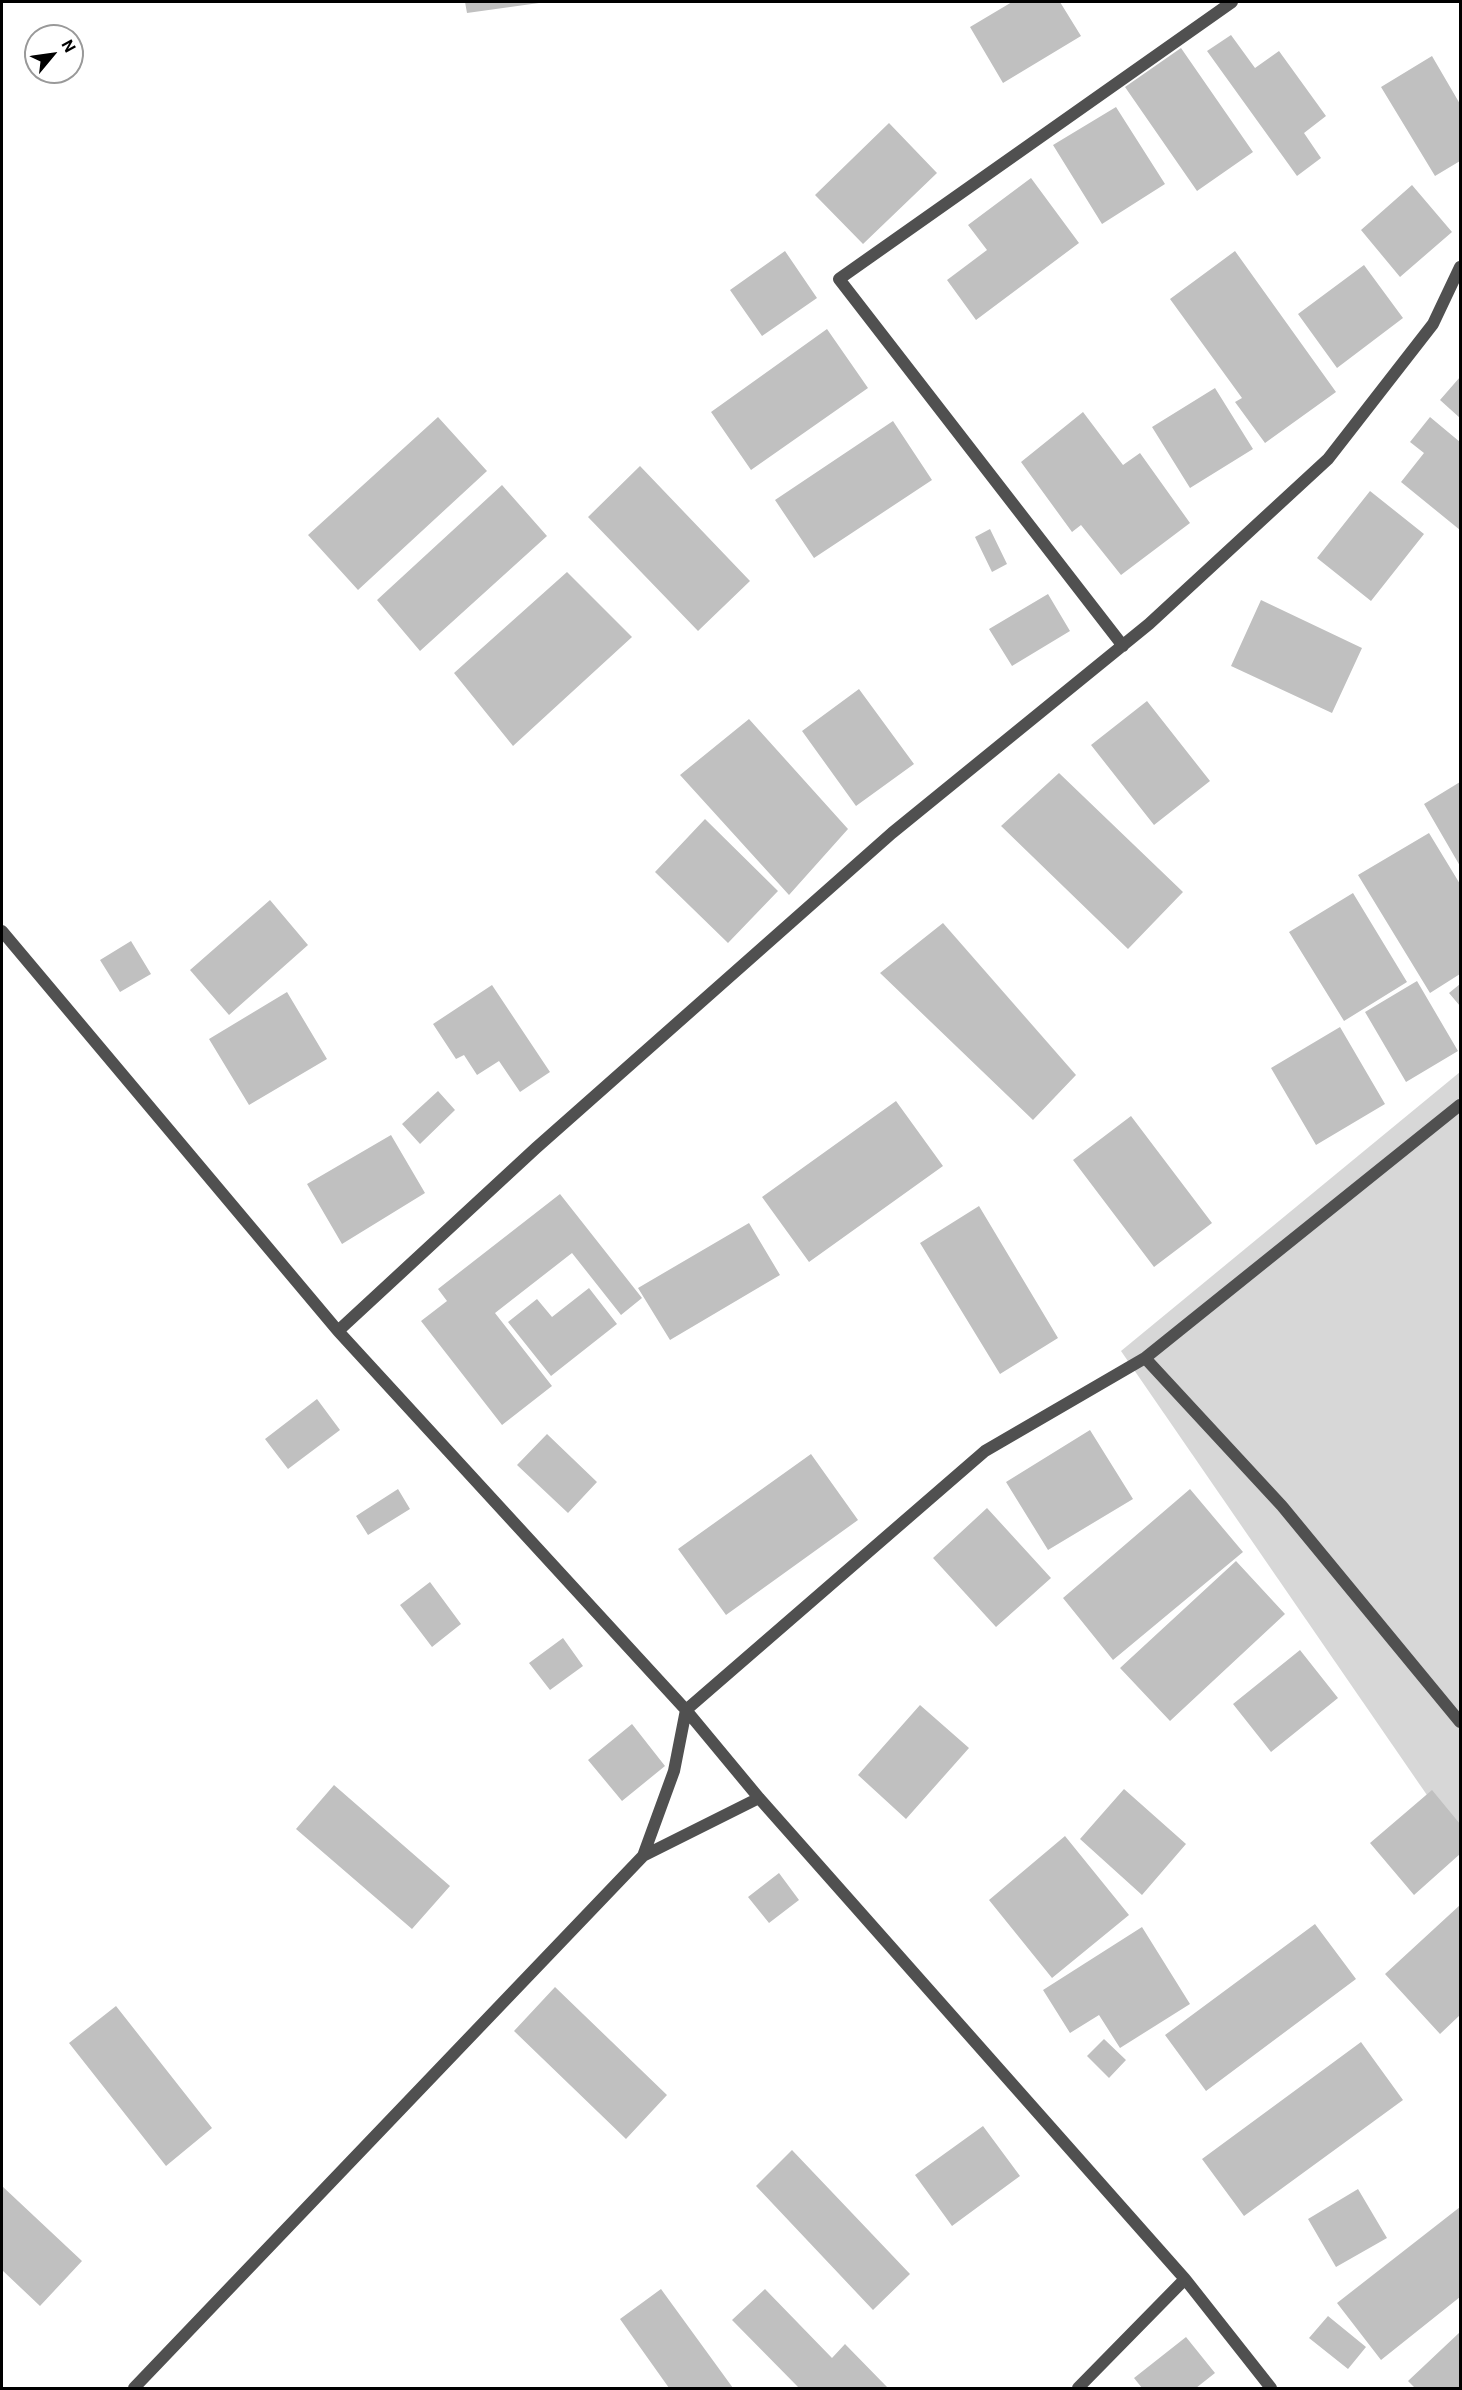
<!DOCTYPE html>
<html>
<head>
<meta charset="utf-8">
<style>
	body { margin:0 }
	#map { position:relative; width:1462px; height:2390px; overflow:hidden; background:#fff; font-family:Roboto,sans-serif }
	canvas { display:block }
	.frame { position:absolute; inset:0; border:3px solid #000; pointer-events:none }
	.north { position:absolute; left:24px; top:24px; width:60px; height:60px; box-sizing:border-box; background:#fff; border:2px solid #999; border-radius:50%; rotate:61deg; font-size:16px; font-weight:700; line-height:24px; text-align:center; color:#000 }
	.north::after { content:''; display:block; margin:auto; width:21px; height:27px; background:#000; clip-path:polygon(50% 0,100% 100%,50% 72%,0 100%) }
</style>
</head>
<body>
<div id="map">
<canvas width="1462" height="2390"></canvas>
<div class="frame"></div>
<div class="north">N</div>
</div>
<script>
const c = document.querySelector('canvas').getContext('2d');
c.lineJoin = 'round';
function fill(path, color) {
  c.fillStyle = color;
  c.fill(path, 'evenodd');
}
function strokePath(path, color, width, dash) {
  c.strokeStyle = color;
  c.lineWidth = width;
  c.lineCap = dash ? 'butt' : 'round';
  c.setLineDash(dash || []);
  c.stroke(path);
}
fill(new Path2D(`
	M1460,1072V1843L1121,1351Z`), '#d7d7d7');
fill(new Path2D(`
	M465,2H539V3L467,13Z
	M1012,2H1060L1081,36L1003,83L970,27Z
	M1231,35L1255,68L1279,51L1326,116L1304,133L1321,158L1297,176L1207,51Z
	M1181,48L1253,152L1197,191L1125,87Z
	M1432,56L1460,104V161L1435,176L1381,87Z
	M1116,107L1165,184L1102,224L1053,145Z
	M889,123L937,173L863,244L815,195Z
	M1031,178L1079,243L976,320L947,280L987,250L968,225Z
	M1412,185L1452,232L1400,277L1361,230Z
	M785,251L817,298L762,336L730,290Z
	M1235,251L1336,392L1265,443L1235,402L1242,398L1170,299Z
	M1364,265L1403,318L1337,368L1298,314Z
	M827,329L868,388L751,470L711,412Z
	M1460,377V418L1440,400Z
	M1215,388L1253,449L1190,488L1152,427Z
	M1083,412L1123,465L1140,453L1190,523L1121,575L1081,525L1072,532L1021,462Z
	M438,417L487,471L358,590L308,535Z
	M1430,417L1460,442V530L1401,482L1424,453L1410,442Z
	M893,421L932,480L814,558L775,500Z
	M640,466L750,581L698,631L588,517Z
	M502,485L547,536L420,651L377,600Z
	M1370,491L1424,534L1371,601L1317,558Z
	M990,529L1007,564L992,572L975,537Z
	M567,572L632,637L513,746L454,673Z
	M1048,594L1070,631L1012,666L989,629Z
	M1261,600L1362,648L1332,713L1231,666Z
	M859,689L914,764L856,806L802,731Z
	M1147,701L1210,781L1154,825L1091,745Z
	M749,719L848,829L789,895L680,775Z
	M1059,773L1183,892L1128,949L1001,826Z
	M1460,782V866L1424,804Z
	M705,819L778,891L728,943L655,872Z
	M1429,833L1460,884V974L1430,993L1358,875Z
	M1353,893L1407,982L1344,1021L1289,932Z
	M270,900L308,945L229,1015L190,970Z
	M943,923L1076,1075L1033,1120L880,973Z
	M131,941L151,974L120,992L100,960Z
	M1417,981L1458,1051L1406,1082L1365,1012Z
	M1460,984V1006L1449,993Z
	M492,985L550,1072L520,1092L499,1061L477,1075L464,1055L456,1059L433,1024Z
	M287,992L327,1059L249,1105L209,1039Z
	M1340,1027L1385,1104L1316,1145L1271,1068Z
	M438,1091L455,1110L420,1144L402,1124Z
	M896,1101L943,1166L809,1262L762,1197Z
	M1131,1116L1212,1223L1154,1267L1073,1160Z
	M391,1135L425,1193L342,1244L307,1184Z
	M560,1194L642,1298L621,1315L572,1253L495,1313L552,1386L502,1425L421,1321L447,1301L438,1289Z
	M979,1206L1058,1338L1000,1374L920,1243Z
	M749,1223L780,1275L670,1340L638,1288Z
	M589,1288L617,1324L551,1376L508,1322L537,1299L552,1317Z
	M317,1399L340,1430L288,1469L265,1439Z
	M1090,1430L1133,1499L1048,1550L1006,1482Z
	M547,1434L597,1482L568,1513L517,1465Z
	M811,1454L858,1520L726,1615L678,1549Z
	M398,1489L410,1509L368,1535L356,1516Z
	M1190,1489L1243,1552L1113,1660L1063,1598Z
	M987,1508L1051,1578L996,1627L933,1558Z
	M1236,1561L1285,1614L1170,1721L1120,1668Z
	M430,1582L461,1624L432,1647L400,1605Z
	M563,1638L583,1666L550,1690L529,1663Z
	M1300,1650L1338,1698L1271,1752L1233,1704Z
	M920,1705L969,1748L906,1819L858,1775Z
	M632,1724L665,1766L622,1801L588,1760Z
	M334,1785L450,1886L412,1929L296,1829Z
	M1124,1789L1186,1844L1142,1895L1080,1839Z
	M1432,1790L1460,1824V1854L1414,1895L1370,1843Z
	M1065,1836L1129,1915L1052,1978L989,1900Z
	M779,1873L799,1900L769,1923L748,1897Z
	M1460,1905V2015L1440,2034L1385,1974Z
	M1315,1924L1356,1979L1206,2091L1165,2035Z
	M1142,1927L1190,2004L1120,2048L1099,2015L1070,2033L1043,1990Z
	M555,1987L667,2095L626,2139L514,2031Z
	M116,2006L212,2128L166,2166L69,2043Z
	M1104,2039L1126,2060L1109,2078L1087,2056Z
	M1361,2042L1403,2100L1244,2216L1202,2159Z
	M983,2126L1020,2176L952,2226L915,2175Z
	M792,2150L910,2274L873,2310L756,2186Z
	M2,2186L82,2261L40,2306L2,2270Z
	M1358,2189L1387,2238L1336,2267L1308,2219Z
	M1460,2207V2297L1381,2360L1337,2303Z
	M661,2289L733,2388H669L620,2319Z
	M765,2289L832,2358L845,2344L888,2388H799L732,2320Z
	M1328,2316L1366,2347L1348,2369L1309,2338Z
	M1460,2332V2388H1415L1408,2381Z
	M1186,2337L1215,2373L1196,2388H1142L1134,2378Z`), '#c0c0c0');
strokePath(new Path2D(`
	M1123,646L839,279L1232,2
	M2,931L338,1331L686,1710L759,1798L1185,2279L1271,2388
	M338,1331L536,1148L892,833L1149,624L1328,459L1433,324L1460,267
	M1145,1358L1282,1506L1460,1722
	M643,1856L759,1798
	M134,2388L643,1856L674,1771L686,1710L985,1451L1145,1358L1460,1105
	M1078,2388L1185,2279`), '#505050', 12);
</script>
</body>
</html>
